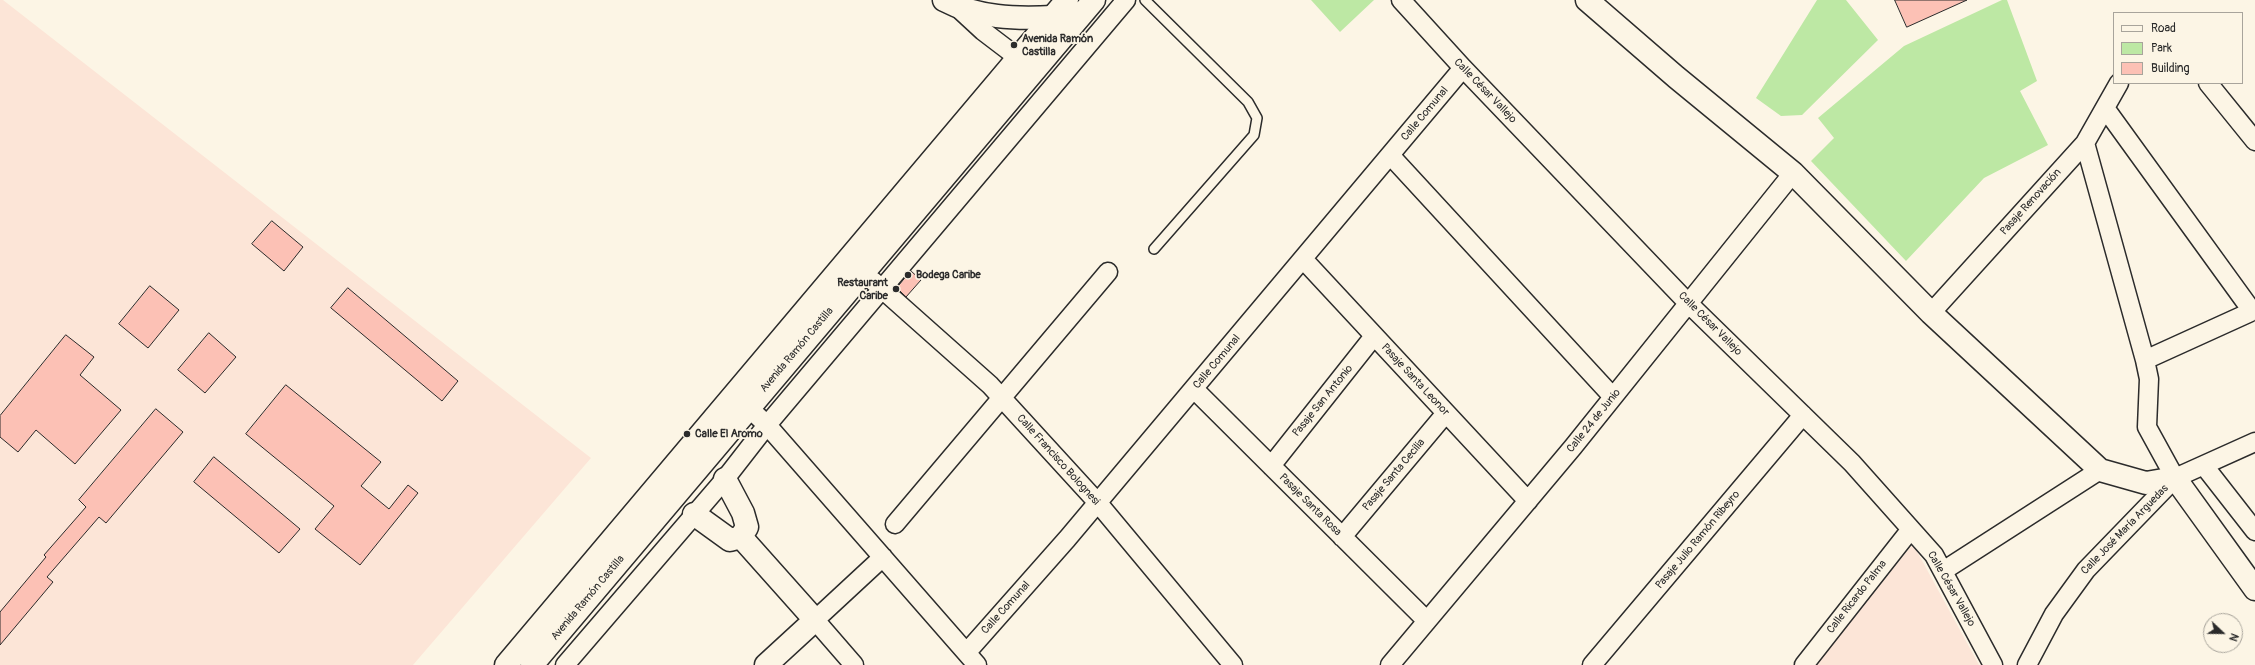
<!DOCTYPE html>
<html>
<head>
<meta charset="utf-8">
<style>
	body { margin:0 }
	#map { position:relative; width:2255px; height:665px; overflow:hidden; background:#fcf5e5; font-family:Pangolin,sans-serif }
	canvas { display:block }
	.legend { position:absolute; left:2113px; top:12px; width:130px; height:72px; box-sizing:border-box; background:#fcf5e5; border:1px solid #a8a49b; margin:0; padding:5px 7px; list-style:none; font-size:12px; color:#2b2b2b }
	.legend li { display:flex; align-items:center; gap:8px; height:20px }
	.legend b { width:20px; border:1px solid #a8a49b }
	.north { position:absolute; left:2203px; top:613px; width:40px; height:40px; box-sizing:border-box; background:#fcf5e5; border:1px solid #a8a49b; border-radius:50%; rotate:112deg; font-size:11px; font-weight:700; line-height:16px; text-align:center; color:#2b2b2b }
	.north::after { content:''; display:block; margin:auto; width:14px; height:18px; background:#2b2b2b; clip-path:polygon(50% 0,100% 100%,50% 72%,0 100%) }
</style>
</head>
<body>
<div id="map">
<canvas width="2255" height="665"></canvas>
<ul class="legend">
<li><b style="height:5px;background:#fcf5e5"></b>Road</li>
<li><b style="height:11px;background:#bde8a4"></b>Park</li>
<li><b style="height:11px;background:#fcc1b5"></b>Building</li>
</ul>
<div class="north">N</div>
</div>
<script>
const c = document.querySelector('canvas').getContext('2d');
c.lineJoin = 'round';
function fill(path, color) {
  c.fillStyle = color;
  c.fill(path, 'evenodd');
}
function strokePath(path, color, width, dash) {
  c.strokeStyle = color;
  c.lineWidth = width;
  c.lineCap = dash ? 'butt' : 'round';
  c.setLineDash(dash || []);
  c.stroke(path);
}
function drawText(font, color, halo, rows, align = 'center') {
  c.font = font + ' Pangolin,sans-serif';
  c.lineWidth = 3.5;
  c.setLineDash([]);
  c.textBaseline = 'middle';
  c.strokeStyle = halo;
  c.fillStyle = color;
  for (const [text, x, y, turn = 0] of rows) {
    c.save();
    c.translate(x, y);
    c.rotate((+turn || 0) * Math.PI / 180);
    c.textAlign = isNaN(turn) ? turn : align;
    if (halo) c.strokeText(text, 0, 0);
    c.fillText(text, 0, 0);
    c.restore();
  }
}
fill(new Path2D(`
	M0,0H3L591,458L413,665H0Z
	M1913,544L1979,665H1815Z`), '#fce5d7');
fill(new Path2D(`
	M1311,0H1374L1340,32Z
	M1817,0H1846L1878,40L1802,115L1781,116L1756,98Z
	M2002,0H2007L2037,81L2020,91L2048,145L1984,178L1906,261L1811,161L1834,138L1818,118L1904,46Z`), '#bde8a4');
const building = new Path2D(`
	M1895,0H1967L1907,27Z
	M272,221L303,247L284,271L252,244Z
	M911,271L921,280L906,297L897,288Z
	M150,286L179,310L148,348L119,324Z
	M348,288L458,381L442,401L331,308Z
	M209,333L236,357L205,393L178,370Z
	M66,335L94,357L80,375L121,410L75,464L36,430L18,452L0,437V416Z
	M286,385L381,462L361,486L389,509L408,485L418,493L360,565L315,529L334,506L246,434Z
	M156,409L183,432L106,523L99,517L47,577L53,582L0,645V612L46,557L44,555L86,507L79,500Z
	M214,457L300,529L279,553L194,482Z`);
fill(building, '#fcc1b5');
strokePath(building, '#2b2b2b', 1);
const lane = new Path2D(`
	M1145,0L1248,102L1257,118L1254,135L1154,249`);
const street = new Path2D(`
	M1401,0L1463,68L1688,303L1852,463L1934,555L1993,665
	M957,7L983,31L1029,66
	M2208,83L2255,141
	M2105,108L2252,311
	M2085,143L2145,360L2149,379L2147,427L2175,478
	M1390,155L1613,397
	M1303,259L1528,501
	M873,281L990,385L1098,503L1233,665
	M1931,313L2085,143L2119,83
	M2145,360L2255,310
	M1194,389L1427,621
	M749,408L767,425L977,665
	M1271,466L1374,336
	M2205,467L2255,531
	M895,524L1108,272
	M1342,537L1446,413
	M1943,571L2100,470
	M967,652L1067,539L1463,68
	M565,665L725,479L767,425L1126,0
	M854,665L815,620L883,557
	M1390,665L1573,447L1793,173
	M1592,665L1803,415
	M1804,665L1911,529
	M2027,665L2054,614L2086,570L2175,478L2255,442`);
const secondary = new Path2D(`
	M944,0C978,18 1015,19 1053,17
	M1587,0L1676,77L1793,173L1931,313L2100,470L2146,483L2175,478L2255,589
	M694,514L730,540L741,537L747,527L743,513L725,479
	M741,537L815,620L766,665`);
const highway = new Path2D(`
	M506,665L1067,0
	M532,665L1094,0`);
strokePath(lane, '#2b2b2b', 12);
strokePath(street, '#2b2b2b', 21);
strokePath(secondary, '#2b2b2b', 25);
strokePath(highway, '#2b2b2b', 25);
strokePath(lane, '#fcf5e5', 9);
strokePath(street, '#fcf5e5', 18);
strokePath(secondary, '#fcf5e5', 22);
strokePath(highway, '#fcf5e5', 22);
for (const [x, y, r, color] of [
	[1014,45,4,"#2b2b2b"],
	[908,275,4,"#2b2b2b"],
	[896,289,4,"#2b2b2b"],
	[687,434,4,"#2b2b2b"]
]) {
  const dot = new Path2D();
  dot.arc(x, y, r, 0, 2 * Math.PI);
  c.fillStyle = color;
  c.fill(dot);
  strokePath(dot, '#fcf5e5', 1.5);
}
drawText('bold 11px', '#2b2b2b', '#fcf5e5', [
	["Avenida Ramón",1022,39],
	["Castilla",1022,52],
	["Bodega Caribe",916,275],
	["Restaurant",888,283,"right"],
	["Caribe",888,296,"right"],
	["Calle El Aromo",695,434]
], 'left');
drawText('11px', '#2b2b2b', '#fcf5e5', [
	["Calle César Vallejo",1485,91,46],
	["Calle Comunal",1425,114,-50],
	["Pasaje Renovación",2031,202,-48],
	["Calle César Vallejo",1710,324,45],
	["Avenida Ramón Castilla",797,350,-50],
	["Calle Comunal",1217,362,-50],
	["Pasaje Santa Leonor",1415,380,47],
	["Pasaje San Antonio",1323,401,-51],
	["Calle 24 de Junio",1594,421,-51],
	["Calle Francisco Bolognesi",1058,460,48],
	["Pasaje Santa Cecilia",1394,475,-50],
	["Pasaje Santa Rosa",1310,505,45],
	["Calle José María Arguedas",2125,530,-46],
	["Pasaje Julio Ramón Ribeyro",1698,540,-50],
	["Calle César Vallejo",1951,589,60],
	["Calle Ricardo Palma",1857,597,-52],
	["Avenida Ramón Castilla",588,598,-50],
	["Calle Comunal",1006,608,-48]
]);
</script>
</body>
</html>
